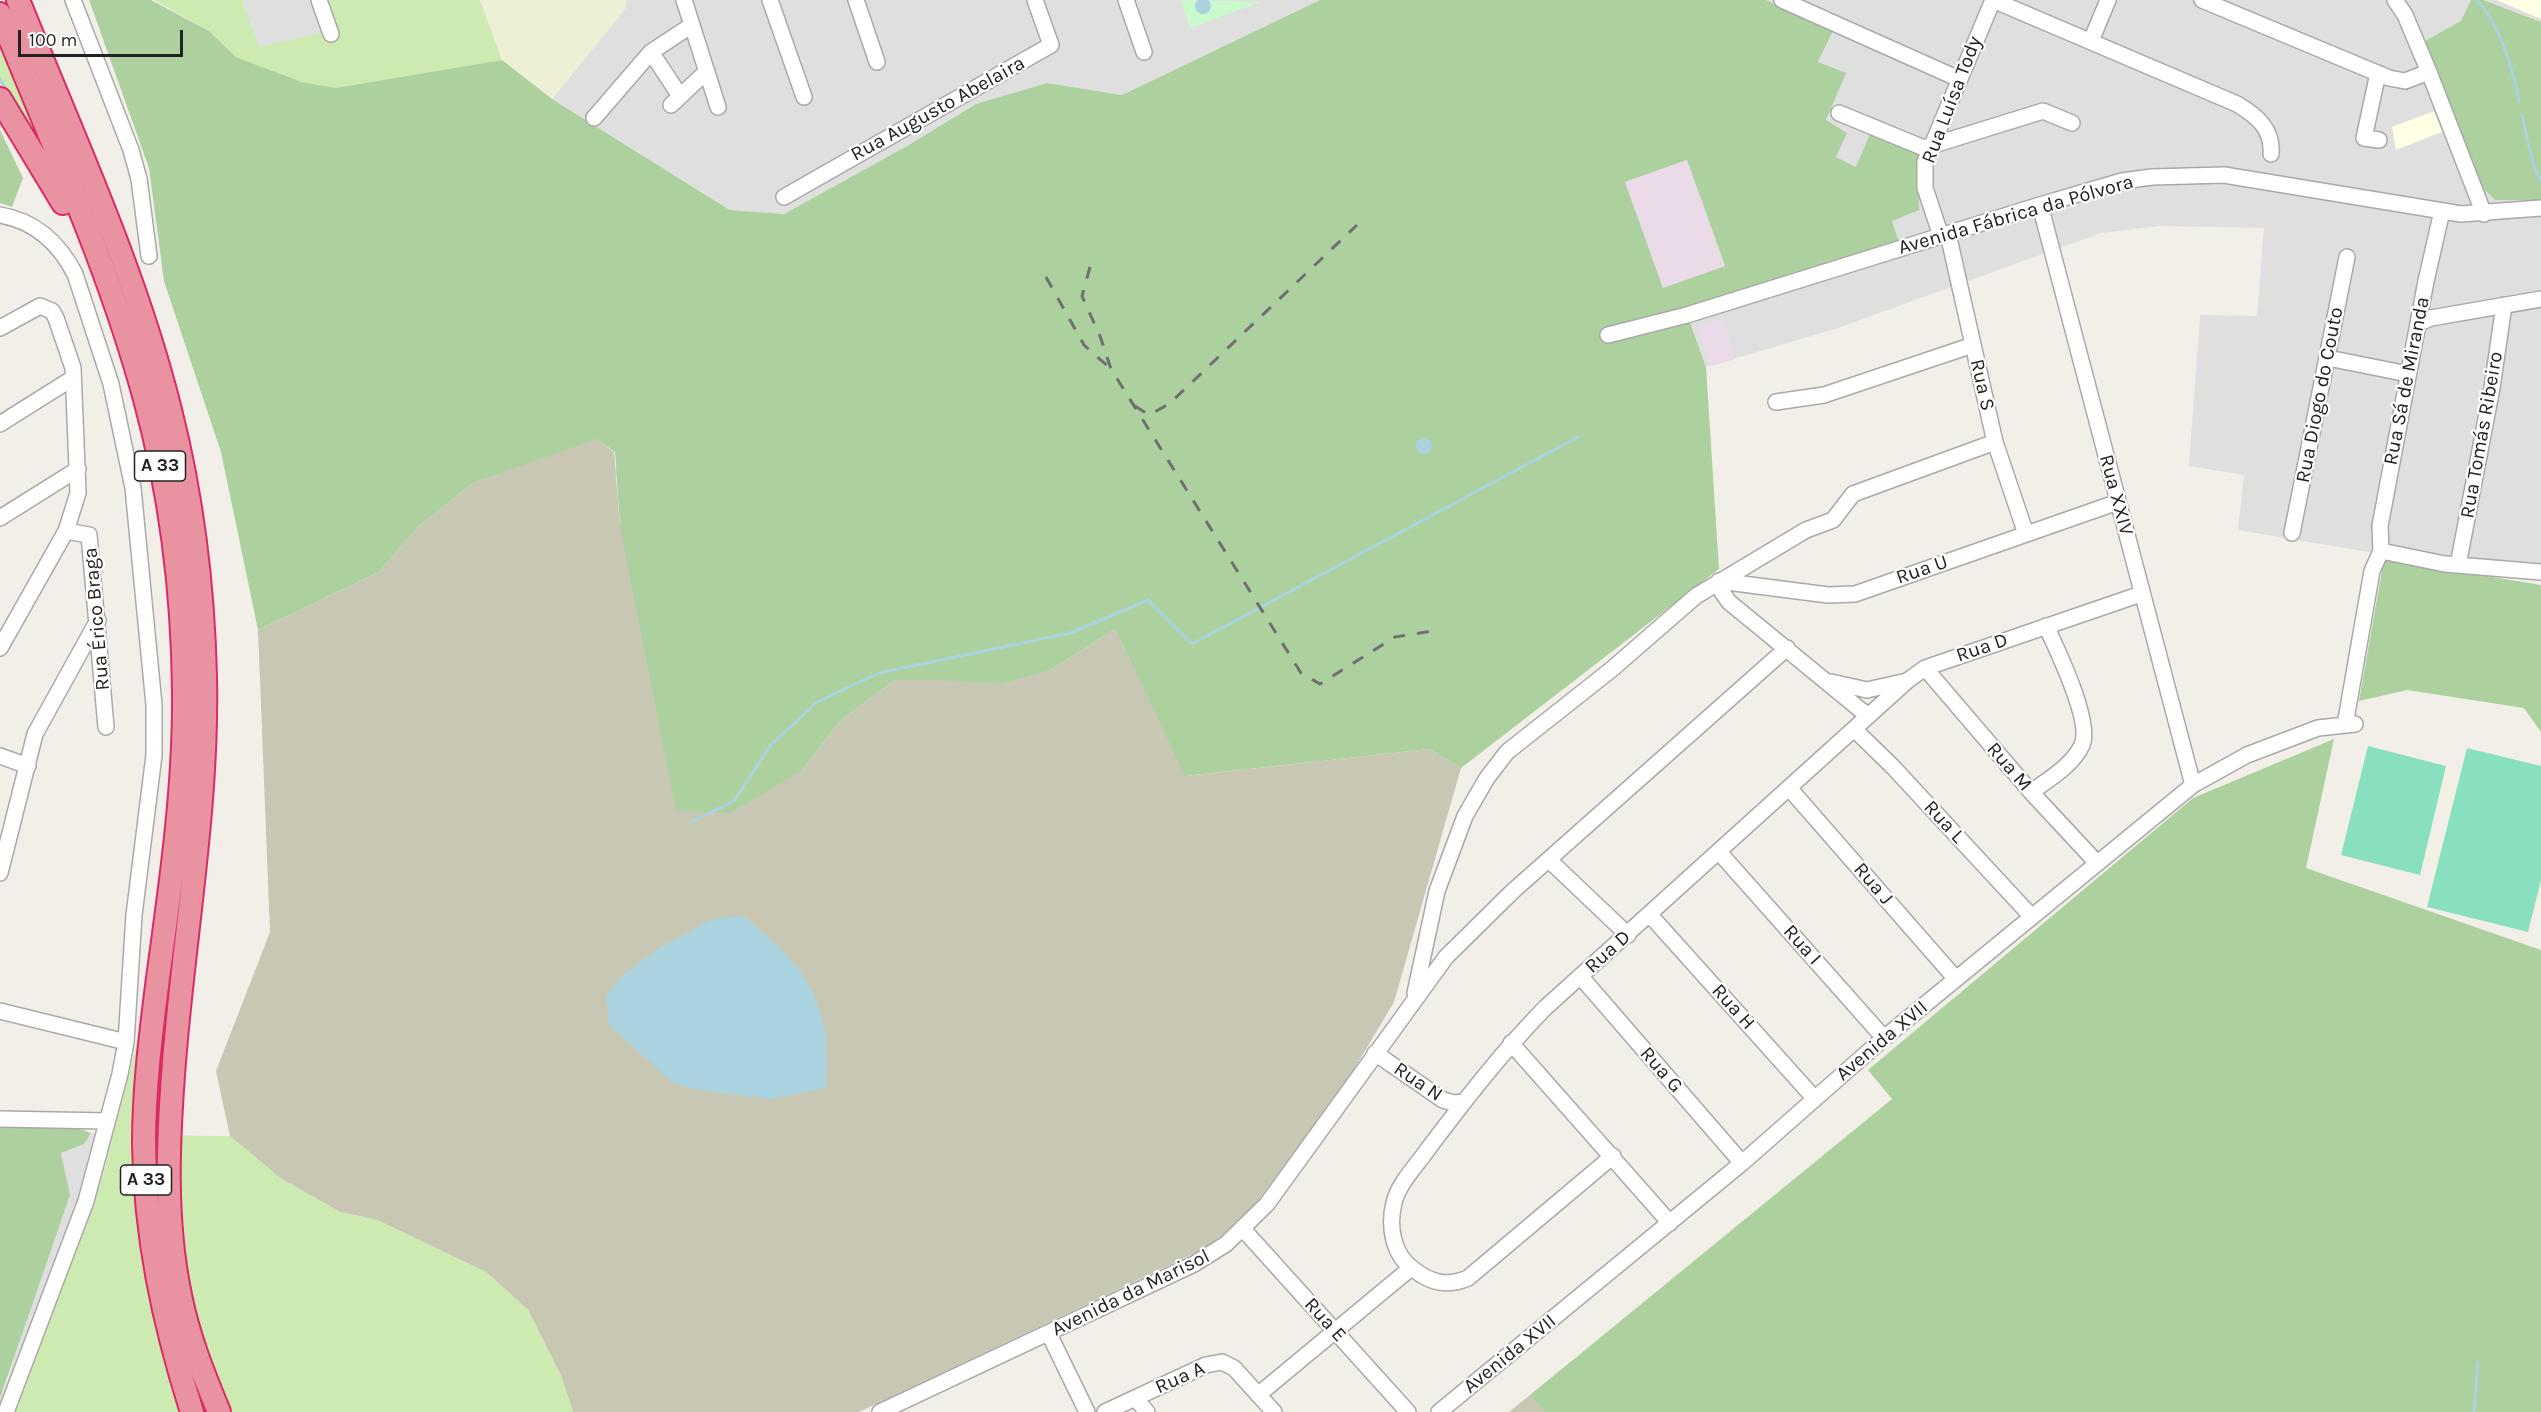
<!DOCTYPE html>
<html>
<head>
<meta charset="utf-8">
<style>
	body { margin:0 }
	#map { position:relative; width:2541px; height:1412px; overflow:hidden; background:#f2efe9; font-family:Karla,sans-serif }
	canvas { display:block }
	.scale { position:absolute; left:18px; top:30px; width:165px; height:27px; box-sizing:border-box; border:3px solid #222; border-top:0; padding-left:8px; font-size:18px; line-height:21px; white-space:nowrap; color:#222; -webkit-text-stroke:4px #fff; paint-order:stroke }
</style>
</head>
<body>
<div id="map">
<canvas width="2541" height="1412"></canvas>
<div class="scale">100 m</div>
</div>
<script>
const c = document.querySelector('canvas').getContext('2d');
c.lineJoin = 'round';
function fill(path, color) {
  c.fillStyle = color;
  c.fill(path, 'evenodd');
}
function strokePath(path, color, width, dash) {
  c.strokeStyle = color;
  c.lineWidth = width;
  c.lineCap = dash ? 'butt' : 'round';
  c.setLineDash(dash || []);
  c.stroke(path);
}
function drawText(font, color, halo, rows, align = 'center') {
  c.font = font + ' Karla,sans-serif';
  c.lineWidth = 4.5;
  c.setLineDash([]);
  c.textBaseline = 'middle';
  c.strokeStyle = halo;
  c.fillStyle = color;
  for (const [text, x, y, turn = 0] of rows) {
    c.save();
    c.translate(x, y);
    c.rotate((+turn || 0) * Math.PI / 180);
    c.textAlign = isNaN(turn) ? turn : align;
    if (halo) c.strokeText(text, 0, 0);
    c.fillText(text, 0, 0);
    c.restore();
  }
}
fill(new Path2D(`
	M242,0H316L326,32L259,48Z
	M627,0H1320L1122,95L1047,83L976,104L907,146L784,214L731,210L552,99L625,9Z
	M1766,0H2541V581L2238,530L2244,475L2189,466L2200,315L2257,316L2264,228L2158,226L2101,233L1835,329L1706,367L1685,308L1899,241L1892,221L1856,167L1836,157L1825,121L1833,104L1818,63L1833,32Z
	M91,1133L113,1137L102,1178L13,1407L0,1412V1398L8,1379L64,1169L61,1153L84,1144Z`), '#e0dfdf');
fill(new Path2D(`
	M1687,160L1725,266L1663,288L1625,182Z
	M1723,319L1735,359L1711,366L1697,327Z`), '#ebdbe8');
fill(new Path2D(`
	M2496,0H2541V19Z
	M2434,111L2442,132L2396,150L2392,127Z`), '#ffffe5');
fill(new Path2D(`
	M595,438L614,452L620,526L802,770L840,721L895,680H938L1052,669L1115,629L1186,776L1429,749L1461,768L1394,1002L1347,1081L1257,1202L1231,1229L1201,1250L859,1412H573L561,1376L528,1310L486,1272L377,1220L340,1212L280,1178L230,1136L216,1071L270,932L258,630L379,572L418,527L473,483Z
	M1530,1395L1544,1412H1509Z`), '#c7c7b4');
fill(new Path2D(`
	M480,0H627L625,9L552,99L502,60Z`), '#eef0d5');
fill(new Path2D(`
	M154,0H242L259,47L325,32L316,0H480L502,60L335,88L302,82L236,57L209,31Z
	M0,47L42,150L0,89Z
	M139,1035L135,1135L230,1136L280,1178L340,1212L377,1220L486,1272L528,1310L561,1376L573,1412H11L102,1178Z`), '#cdebb0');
fill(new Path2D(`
	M89,0H151L209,31L236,57L302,82L335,88L502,60L552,99L730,210L784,214L907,146L976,104L1047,83L1122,95L1320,0H1766L1833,31L1818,62L1846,73L1826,120L1847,133L1836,157L1856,167L1870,134L1918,154L1919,210L1892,221L1899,242L1685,308L1706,367L1719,569L1461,768L1429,749L1185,776L1115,629L1052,669L1001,684L938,680H895L840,721L802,770L731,813L676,811L620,526L615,452L596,439L473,483L418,527L379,572L258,630L221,452L164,281L149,168ZM1687,160L1725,266L1663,288L1625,182Z
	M2471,0H2483L2541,22V200H2495L2483,188L2425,41L2461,21Z
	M0,130L23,178L12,207L0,203Z
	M2384,559L2541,585V732L2524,708L2407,690L2359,701Z
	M2334,739L2306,868L2541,950V1412H1544L1530,1395L1892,1099L1868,1070L2193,798Z
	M0,1123L75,1127L91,1133L84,1144L61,1153L70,1195L0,1398Z`), '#add19e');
fill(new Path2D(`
	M1181,0L1261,2L1190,28Z`), '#c8facc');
fill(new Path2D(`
	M2368,746L2446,766L2420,875L2341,855Z
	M2467,748L2541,766V880L2528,932L2427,907Z`), '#88e0be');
fill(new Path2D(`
	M1195 6a8 8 0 1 1 16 0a8 8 0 1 1-16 0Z
	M1416 446a8 8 0 1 1 16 0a8 8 0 1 1-16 0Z
	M744,916C785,952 815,975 825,1032C828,1049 826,1070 826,1088L771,1099L704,1091L673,1083L609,1025L606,997L621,977L656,950L712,919Z`), '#aad3df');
strokePath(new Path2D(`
	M2476,0C2499,20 2513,71 2519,101
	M0,79L8,93
	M2522,115L2533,164L2541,181
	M691,822L734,801L770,746L817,702L879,673L1070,633L1148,600L1192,644L1578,437
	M2474,1412L2478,1362`), '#aad3df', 3);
const minor = new Path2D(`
	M73,0L131,150L139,179L149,256
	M319,0L331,34
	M684,0L718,107
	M770,0L804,97
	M856,0L877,62
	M1126,0L1144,52
	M1782,0L1959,79
	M1993,0L2237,104C2257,116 2273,129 2271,154
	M2202,0L2389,78L2405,81L2429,72
	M2395,0L2405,15L2429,72L2484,214
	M2091,41L2108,0
	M651,52L680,96
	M2378,73L2364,138L2379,140
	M671,105L707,71
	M1839,113L1924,148L2043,111L2072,123
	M594,118L651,52L692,25
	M784,197L1051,45L1035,0
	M2040,205L2193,785
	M0,215C35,221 59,243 75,274L111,384L133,488L154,705V755L134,915L126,1042L120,1074L86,1201L6,1412
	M1948,234L1995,442L2026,534
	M1941,236L1925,188V162L1993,0
	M2419,323L2431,318L2541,299
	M0,328L40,306L52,311L56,318L73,368L78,493L66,531L0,648
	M1608,335L1687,315L2040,205L2122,181L2152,177L2224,175L2461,214L2541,208
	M2328,358L2408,374
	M1776,402L1824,395L1973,345
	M0,424L73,378
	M0,518L78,469
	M66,531L89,535L106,727
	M2292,533L2347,257
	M2381,551L2445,564L2541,572
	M2458,565L2492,388L2504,305
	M1719,581L1828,595L1855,594L2118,502
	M1719,581L1722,592L1729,602L1868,716
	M1925,668L2031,792L2097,863
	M1831,682L1867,690L1907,681
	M2345,725L2372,571L2381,551L2380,526L2426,281L2442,211
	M1854,729L1893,767L2032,917
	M0,756L28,766
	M1789,788L1956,979
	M2031,792C2048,780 2073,765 2082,745C2092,722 2057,649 2046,626
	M1719,852L1884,1038
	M1549,860L1628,935
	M0,873L35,734L98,620
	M1650,915L1815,1099
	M1581,977L1742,1163
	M1415,993L1437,891L1465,816L1487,778L1507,752L1612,669L1696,596L1806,530L1833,520L1853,494L1995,442
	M0,1011L126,1042
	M1511,1043L1670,1223
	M1375,1053L1443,1100L1454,1103L1464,1102
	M0,1119L107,1121
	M1613,1156L1468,1278C1447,1287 1431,1283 1413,1269C1393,1255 1388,1226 1394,1203C1398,1184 1417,1165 1428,1149C1465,1100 1502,1052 1545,1008L1907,681L1925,668L2141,594
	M1242,1228L1408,1412
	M1049,1334L1087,1412
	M1258,1395L1411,1268
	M1135,1398L1147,1412
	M880,1412L1194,1264L1226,1244L1267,1204L1446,957L1513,891L1787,648
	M1105,1412L1206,1365L1222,1362L1234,1368L1274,1412
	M1439,1412L1742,1163L1884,1038L2193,785L2247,755L2318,728L2355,724`);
const highway = new Path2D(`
	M18,0C72,135 135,269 170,410C192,497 203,587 205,677C208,806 184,934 174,1062C168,1139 164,1218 180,1295C188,1336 203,1373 219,1412
	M0,14C51,141 109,267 145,399C171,494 183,592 184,691C185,787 171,883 158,978C151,1033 144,1088 144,1143C145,1236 164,1324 192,1412
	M0,99L63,203`);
strokePath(minor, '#a9a9a9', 18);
strokePath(highway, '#dc2a67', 26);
strokePath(minor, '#fff', 15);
strokePath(highway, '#e892a2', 22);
strokePath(new Path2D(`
	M1090,267L1082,296L1100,336L1111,369L1301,673L1320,684L1395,637L1439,630
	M1046,277L1084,345L1111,369
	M1135,406L1149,415L1169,404L1357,225`), '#707070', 3, [12, 12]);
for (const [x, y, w] of [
	[160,466,51],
	[146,1180,51]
]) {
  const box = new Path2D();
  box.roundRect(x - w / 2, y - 15, w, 30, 4.5);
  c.fillStyle = '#fff';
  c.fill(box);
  strokePath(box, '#222', 1.5);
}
drawText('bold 18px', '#222', null, [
	["A 33",160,466],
	["A 33",146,1180]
]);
drawText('20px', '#222', '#fff', [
	["Rua Luísa Tody",1952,100,-69],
	["Rua Augusto Abelaira",938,109,-29],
	["Avenida Fábrica da Pólvora",2016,215,-16],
	["Rua Sá de Miranda",2407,381,-79],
	["Rua S",1982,385,77],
	["Rua Diogo do Couto",2320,395,-79],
	["Rua Tomás Ribeiro",2482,435,-80],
	["Rua XXIV",2116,495,75],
	["Rua U",1922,570,-19],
	["Rua Érico Braga",97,619,-95],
	["Rua D",1982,648,-19],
	["Rua M",2009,767,49],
	["Rua L",1944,822,47],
	["Rua J",1873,884,49],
	["Rua I",1802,945,48],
	["Rua D",1608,952,-42],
	["Rua H",1733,1007,48],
	["Avenida XVII",1882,1041,-40],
	["Rua G",1661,1070,49],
	["Rua N",1418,1082,34],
	["Avenida da Marisol",1131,1293,-26],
	["Rua E",1325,1320,48],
	["Avenida XVII",1510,1354,-39],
	["Rua A",1180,1378,-24]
]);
</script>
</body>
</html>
